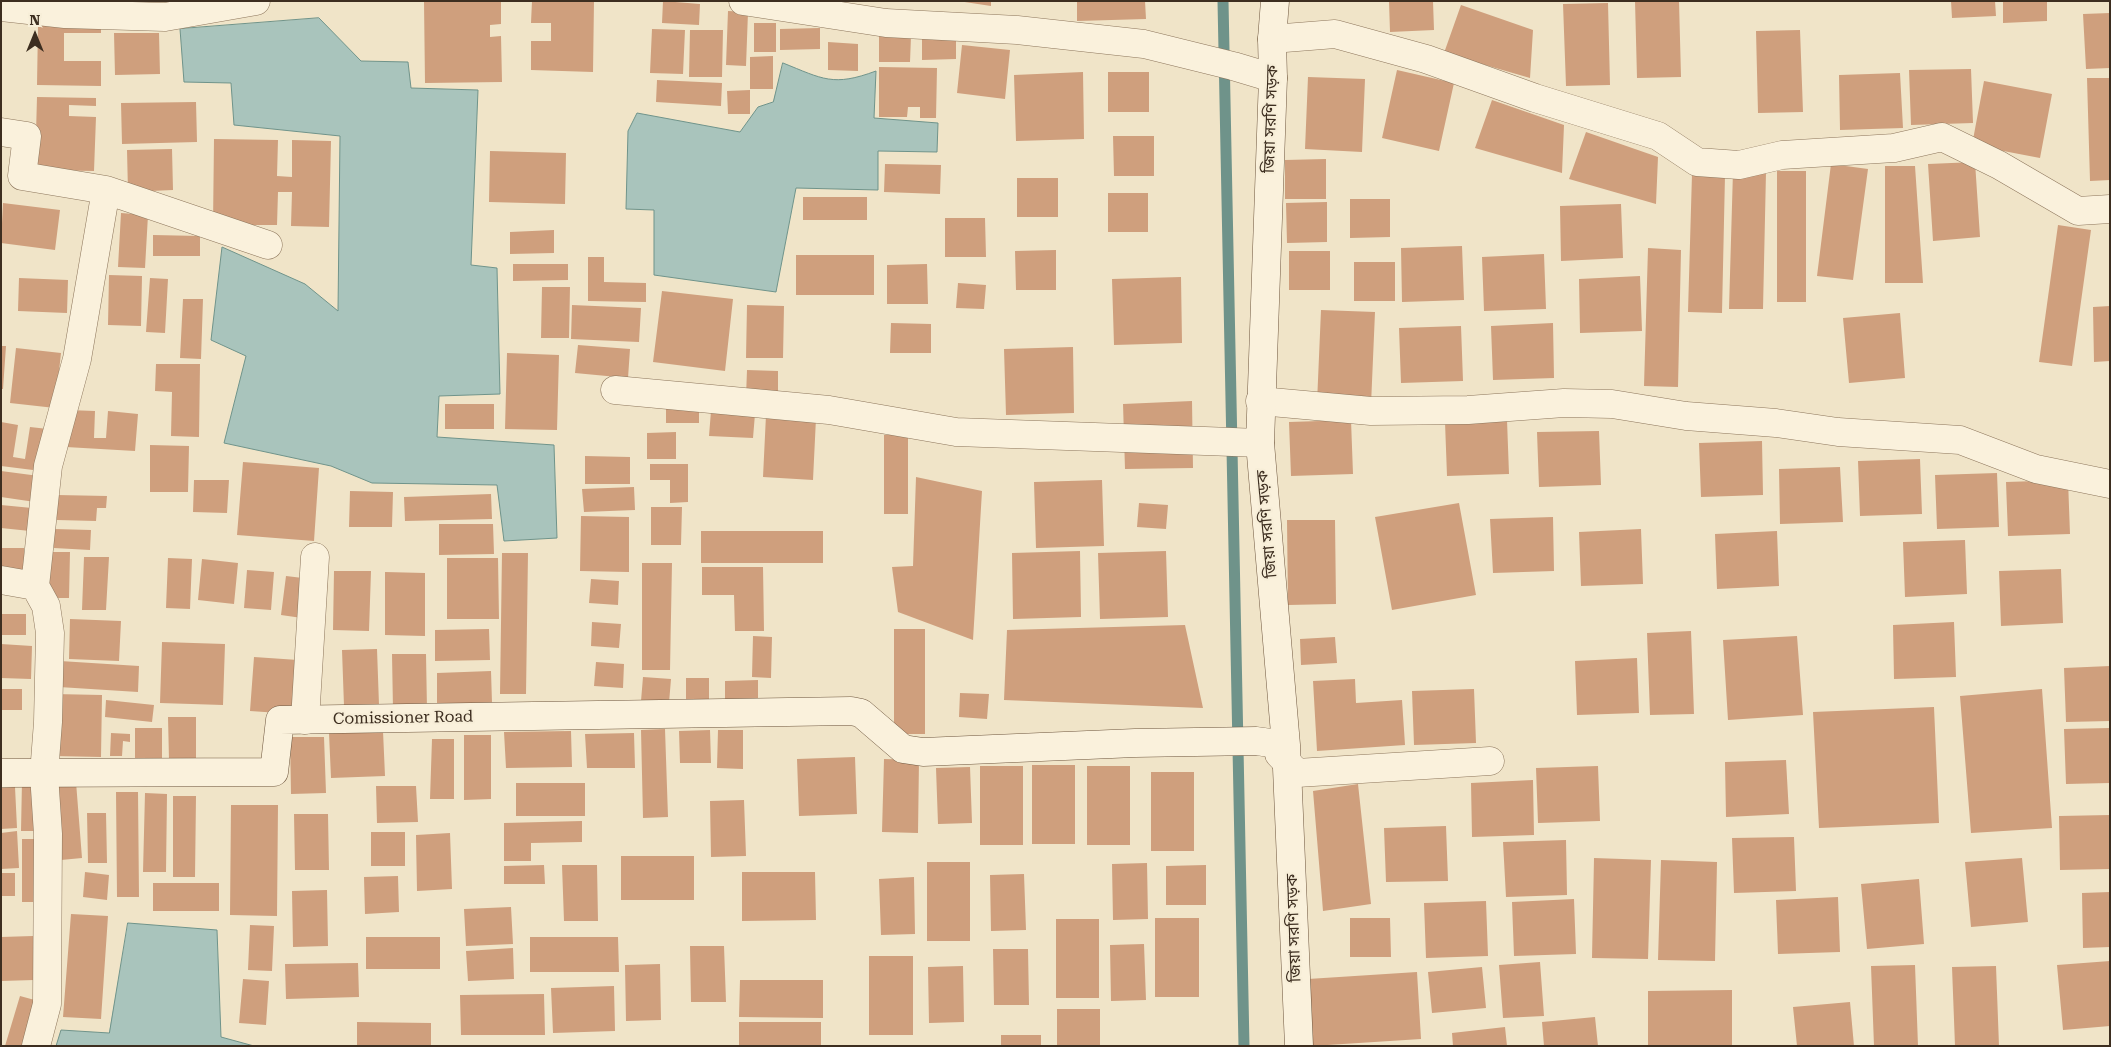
<!DOCTYPE html>
<html>
<head>
<meta charset="utf-8">
<style>
	body { margin:0 }
	#map { position:relative; width:2111px; height:1047px; overflow:hidden; background:#f0e4c8; font-family:"Roboto Serif",serif }
	canvas { display:block }
	.frame { position:absolute; inset:0; border:2px solid #3d2e20; pointer-events:none }
	.north { position:absolute; left:10px; top:10px; width:50px; height:50px; -webkit-text-stroke:4px #f7eed8; paint-order:stroke; rotate:0deg; font-size:14px; font-weight:700; line-height:20px; text-align:center; color:#3d2e20 }
	.north::after { content:''; display:block; margin:auto; width:18px; height:22px; background:#3d2e20; clip-path:polygon(50% 0,100% 100%,50% 72%,0 100%) }
</style>
</head>
<body>
<div id="map">
<canvas width="2111" height="1047"></canvas>
<div class="frame"></div>
<div class="north">N</div>
</div>
<script>
const c = document.querySelector('canvas').getContext('2d');
c.lineJoin = 'round';
function fill(path, color) {
  c.fillStyle = color;
  c.fill(path, 'evenodd');
}
function strokePath(path, color, width, dash) {
  c.strokeStyle = color;
  c.lineWidth = width;
  c.lineCap = dash ? 'butt' : 'round';
  c.setLineDash(dash || []);
  c.stroke(path);
}
function drawText(font, color, halo, rows, align = 'center') {
  c.font = font + ' "Roboto Serif","Noto Sans Bengali",serif';
  c.lineWidth = 4.5;
  c.setLineDash([]);
  c.textBaseline = 'middle';
  c.strokeStyle = halo;
  c.fillStyle = color;
  for (const [text, x, y, turn = 0] of rows) {
    c.save();
    c.translate(x, y);
    c.rotate((+turn || 0) * Math.PI / 180);
    c.textAlign = isNaN(turn) ? turn : align;
    if (halo) c.strokeText(text, 0, 0);
    c.fillText(text, 0, 0);
    c.restore();
  }
}
const water = new Path2D(`
	M319,18L361,61L408,62L411,88L478,90L471,265L497,268L500,394L439,396L437,437L554,445L557,538L504,541L497,485L372,483L331,466L224,443L246,356L211,340L222,247L305,284L338,311L340,136L234,125L231,83L184,82L180,29Z
	M783,63C823,79 833,87 876,71L874,118L938,123L937,152L878,151V190L796,188L776,292L654,275V210L626,209L628,131L637,113L740,132L758,107L773,102Z
	M128,923L217,930L221,1037L254,1046H56L61,1030L109,1033Z`);
fill(water, '#a9c4bc');
strokePath(water, '#6f938a', 1);
strokePath(new Path2D(`
	M1223,1L1244,1046`), '#6f938a', 11);
fill(new Path2D(`
	M469,1H501V24L490,25V37L501,36L502,82L425,83L424,2Z
	M532,1H594L593,72L531,70V41H551V23H531Z
	M663,1L700,4L699,25L662,23Z
	M958,1H991V6Z
	M1077,1H1145L1146,19L1077,21Z
	M1389,1H1433L1434,30L1390,32Z
	M1635,1H1679L1681,77L1637,78Z
	M1951,1H1995L1996,16L1952,18Z
	M2003,1H2047V21L2003,23Z
	M1608,3L1610,85L1566,86L1563,4Z
	M1461,5L1533,30L1530,78L1444,53Z
	M728,11L748,12L746,66L726,65Z
	M2110,13V68L2086,69L2083,14Z
	M754,23H776V52H754Z
	M38,26H101V33H64V61H101V86L37,85Z
	M820,28V49L780,50V29Z
	M652,29L685,30L683,74L650,73Z
	M690,30H723L722,77H689Z
	M1800,30L1803,112L1758,113L1756,31Z
	M114,33H159L160,74L115,75Z
	M879,35L911,36L910,62H879Z
	M922,36H956V59L922,60Z
	M828,42L858,44V71L828,70Z
	M962,45L1010,50L1005,99L957,93Z
	M773,56V89H750V57Z
	M879,67L937,68L936,118H920V107H908L907,117H879Z
	M1971,69L1973,123L1911,125L1909,70Z
	M1397,70L1454,83L1439,151L1382,138Z
	M1083,72L1084,139L1016,141L1014,75Z
	M1108,72H1149V112H1108Z
	M1900,73L1903,128L1840,130L1839,75Z
	M1308,77L1365,79L1362,152L1305,149Z
	M2087,78H2110V180L2090,181Z
	M657,80L722,83L721,106L656,102Z
	M1984,81L2052,94L2040,158L1972,145Z
	M750,90V114H728L727,91Z
	M37,97L96,98V106L69,105V116L96,117L94,171L35,170Z
	M1492,100L1564,125L1562,173L1475,148Z
	M196,102L197,142L122,144L121,103Z
	M1586,132L1658,157L1656,204L1569,179Z
	M1113,136H1154V176H1114Z
	M214,139L278,140L277,176L292,177V140L331,141L329,227L291,226L292,192H278L277,225H213Z
	M172,149L173,190L128,192L127,150Z
	M490,151L566,153L565,204L489,202Z
	M1326,159V199H1285V160Z
	M1975,162L1980,237L1933,241L1928,164Z
	M885,164L941,165L940,194L884,192Z
	M1831,164L1868,169L1853,280L1817,276Z
	M1885,166H1915L1923,283H1885Z
	M1733,171L1766,172L1763,309H1729Z
	M1777,171H1806V302H1777Z
	M1692,174L1725,175L1722,313L1688,312Z
	M1017,178H1058V217H1017Z
	M1108,193H1148V232H1108Z
	M803,197H867V220H803Z
	M1350,199H1390V237L1350,238Z
	M1327,202V242L1287,243L1286,203Z
	M3,203L60,210L55,250L1,243Z
	M1621,204L1623,258L1561,261L1560,206Z
	M121,213L148,215L145,268L118,267Z
	M945,218H985L986,257H945Z
	M2058,225L2091,230L2072,366L2039,362Z
	M554,230V253L510,254V232Z
	M153,235L200,236V256H153Z
	M1462,246L1464,300L1402,302L1401,248Z
	M1648,248L1681,250L1678,387L1644,386Z
	M1056,250V290H1016L1015,251Z
	M1289,251H1330V290H1289Z
	M1544,254L1546,309L1484,311L1482,257Z
	M796,255H874V295H796Z
	M588,257H604V282L646,283V302L588,301Z
	M1354,262H1395V301H1354Z
	M513,264H568V280L513,281Z
	M927,264L928,304H887V265Z
	M109,275L142,276L141,326L108,325Z
	M1640,276L1642,331L1580,333L1579,279Z
	M1181,277L1182,343L1114,345L1112,279Z
	M19,278L68,280L67,313L18,311Z
	M150,278L168,279L165,333L146,332Z
	M958,283L986,285L984,309L956,308Z
	M542,287H570L569,338H541Z
	M662,291L733,299L725,371L653,362Z
	M183,299H203L201,359L180,358Z
	M572,305L641,308L639,342L571,339Z
	M747,305L784,306L783,358H746Z
	M2110,306V361L2094,362L2093,307Z
	M1321,310L1375,312L1371,405L1317,403Z
	M1900,313L1905,378L1849,383L1843,318Z
	M891,323L931,324V353H890Z
	M1553,323L1554,378L1493,380L1491,326Z
	M1461,326L1463,381L1401,383L1399,328Z
	M578,345L630,349L628,378L575,373Z
	M1,346H6L3,389H1Z
	M1073,347L1074,413L1006,415L1004,349Z
	M16,348L61,353L55,408L10,403Z
	M507,353L559,355L557,430L505,429Z
	M156,364H200L199,437L171,436L172,392L155,391Z
	M747,370L778,371V398L746,397Z
	M1192,401L1193,468L1125,469L1123,404Z
	M445,404H494V429H445Z
	M666,405H699V423H666Z
	M68,410L95,411L94,438H106L108,411L138,414L135,451L66,447Z
	M711,411L755,414L753,438L709,436Z
	M766,415L816,418L813,480L763,477Z
	M1351,420L1353,474L1291,476L1289,422Z
	M1507,420L1509,474L1447,476L1445,422Z
	M1,422L18,425L13,457L25,459L30,427L48,429L41,471L1,466Z
	M1599,431L1601,485L1539,487L1537,432Z
	M676,432V459H647V433Z
	M884,435H908V514H884Z
	M1762,441L1763,495L1701,497L1699,443Z
	M150,445L189,446L188,492H150Z
	M585,456L630,457V484H585Z
	M1920,459L1922,514L1860,516L1858,461Z
	M243,462L319,468L314,541L237,535Z
	M650,464H688V502L670,503V480H650Z
	M1840,467L1843,522L1780,524L1779,469Z
	M1,471L39,476L35,502L1,497Z
	M1997,473L1999,527L1937,529L1935,475Z
	M916,477L982,491L973,640L898,612L892,567L913,566Z
	M194,480H229L227,513L193,512Z
	M1102,480L1104,546L1036,548L1034,482Z
	M2068,480L2070,534L2008,536L2006,482Z
	M634,487L635,510L584,512L582,489Z
	M350,491L393,492L392,527H349Z
	M491,494L492,519L405,521L404,497Z
	M57,495L107,496L106,508H97L96,521L57,520Z
	M1139,503L1168,505L1166,529L1137,527Z
	M1459,503L1476,595L1392,610L1375,517Z
	M1,505L32,508L30,531L1,528Z
	M651,507H682L681,545H651Z
	M581,516L629,517V572L580,571Z
	M1553,517L1554,571L1493,573L1490,519Z
	M1287,520H1335L1336,604L1288,605Z
	M439,524H493L494,554L439,555Z
	M54,529L91,530L90,550L54,548Z
	M1641,529L1643,584L1581,586L1579,532Z
	M701,531H823V563H701Z
	M1777,531L1779,586L1717,589L1715,534Z
	M1965,540L1967,594L1905,597L1903,542Z
	M1,548H24V569H1Z
	M1080,551L1081,617L1013,619L1012,553Z
	M1166,551L1168,617L1100,619L1098,553Z
	M50,552H70L69,598H49Z
	M502,553H528L526,694H500Z
	M84,557H109L106,610H82Z
	M168,558L192,559L190,609L166,608Z
	M447,558H498L499,619H447Z
	M202,559L238,563L234,604L198,600Z
	M642,563H672L670,670H642Z
	M702,567H763L764,631H735L734,595H702Z
	M2061,569L2063,623L2001,626L1999,571Z
	M247,570L274,572L271,610L244,608Z
	M334,571H371L369,631L333,630Z
	M385,572L425,573V636L385,635Z
	M286,576L328,581L323,621L281,615Z
	M591,579L619,581L618,605L589,603Z
	M1,614H26V635H1Z
	M70,619L121,621L119,661L69,659Z
	M592,622L621,624L619,648L591,646Z
	M1954,622L1956,677L1894,679L1893,625Z
	M1185,625L1203,708L1004,700L1007,630Z
	M489,629L490,660L435,661V630Z
	M894,629H925V734H894Z
	M1691,631L1694,714L1650,715L1647,633Z
	M753,636L772,637L771,678L752,677Z
	M1797,636L1803,715L1728,720L1723,640Z
	M1335,637L1337,663L1301,665L1300,639Z
	M162,642L225,644L223,705L160,703Z
	M1,644L32,646L31,679L1,678Z
	M377,649L379,705L344,706L342,650Z
	M392,654H426L427,710H393Z
	M254,657L298,660L294,714L250,711Z
	M1637,658L1639,713L1577,715L1575,661Z
	M60,661L139,666L138,692L59,687Z
	M596,662L624,664L623,688L594,686Z
	M2110,666V721L2066,722L2064,668Z
	M491,671L492,703H437V673Z
	M643,677L671,679L669,703L641,701Z
	M686,678H709V701H686Z
	M1355,679L1356,703L1402,700L1405,745L1317,751L1313,681Z
	M758,680V701H725V681Z
	M1,689H22V710H1Z
	M1474,689L1476,743L1414,745L1412,691Z
	M2042,689L2052,828L1971,833L1960,696Z
	M960,693L989,694L987,719L959,717Z
	M54,694L102,695L101,757L54,756Z
	M106,700L154,705L152,722L105,717Z
	M1934,707L1939,823L1819,828L1813,712Z
	M168,717H196V760H169Z
	M135,728H162V771H135Z
	M2110,728V783L2066,784L2064,729Z
	M665,729L668,817L643,818L641,730Z
	M710,730L711,763H680L679,731Z
	M718,730H743V769L717,768Z
	M383,731L385,776L331,778L329,733Z
	M571,731L572,767L506,768L504,732Z
	M111,733L130,734V742L123,741L122,756H110Z
	M634,733L635,768H587L585,734Z
	M464,735H491V799L464,800Z
	M290,737H324L326,793L291,794Z
	M432,739H454V799H430Z
	M855,757L857,814L799,816L797,759Z
	M884,759L919,760L918,833L882,832Z
	M1786,760L1789,814L1726,817L1725,762Z
	M1032,765H1075V844H1032Z
	M980,766H1023V845H980Z
	M1087,766H1130V845H1087Z
	M1598,766L1600,821L1538,823L1536,768Z
	M970,767L972,823L938,824L936,768Z
	M1151,772H1194V851H1151Z
	M1533,780L1534,835L1472,837L1471,783Z
	M22,781H38L37,831H21Z
	M76,782L82,858L61,860L54,784Z
	M516,783H585V816H516Z
	M1358,784L1371,904L1323,911L1313,791Z
	M376,786H416L418,822L377,823Z
	M15,787L17,828L1,829V788Z
	M116,792H138L139,897H117Z
	M145,793L167,794L166,872H143Z
	M173,796H196L195,877H173Z
	M744,800L746,856L711,857L710,801Z
	M231,805H278L277,916L230,915Z
	M87,813H106L107,863H88Z
	M294,814H328L329,870H295Z
	M2110,815V869L2060,870L2059,816Z
	M582,821V842L531,843V861H504V823Z
	M1446,826L1448,881L1386,882L1384,828Z
	M17,831L19,868L1,869V833Z
	M371,832H405V866H371Z
	M450,833L452,889L417,891L416,835Z
	M1794,837L1796,891L1734,893L1732,838Z
	M22,839H41V902H22Z
	M1566,840L1567,895L1506,897L1503,842Z
	M621,856H694V900H621Z
	M1594,858L1651,860L1648,959L1592,958Z
	M2022,858L2028,922L1971,927L1965,862Z
	M1661,860L1717,862L1715,961L1658,960Z
	M927,862H970V941H927Z
	M1147,863L1148,919L1113,920L1112,864Z
	M544,865L545,884H504V866Z
	M562,865H597L598,921H564Z
	M1206,865V905H1166V866Z
	M85,872L109,875L107,900L83,897Z
	M742,872H815L816,920L742,921Z
	M1,873H15V896H1Z
	M1024,874L1026,930L991,931L990,875Z
	M398,876L399,912L365,914L364,877Z
	M914,877L915,934L881,935L879,879Z
	M1919,879L1924,944L1867,949L1861,884Z
	M153,883H219V911H153Z
	M327,890L328,946L293,947L292,891Z
	M2110,892V947L2083,948L2082,893Z
	M1838,897L1840,952L1778,954L1776,900Z
	M1574,899L1576,954L1514,956L1512,902Z
	M1486,901L1488,956L1426,958L1424,903Z
	M511,907L513,944L466,946L464,909Z
	M71,914L108,916L101,1019L63,1017Z
	M1155,918H1199V997H1155Z
	M1350,918H1390L1391,957H1350Z
	M1056,919H1099V998H1056Z
	M250,925L274,926L272,971L248,970Z
	M33,936L34,980L1,981V937Z
	M366,937H440V969H366Z
	M530,937H618L619,972H530Z
	M1144,944L1146,1000L1111,1001L1110,945Z
	M690,946H724L726,1002H691Z
	M513,948L514,979L468,981L466,951Z
	M993,949H1028L1029,1005H994Z
	M869,956H913V1035H869Z
	M2110,961V1026L2063,1030L2057,965Z
	M1540,962L1544,1016L1503,1018L1499,965Z
	M358,963L359,997L286,999L285,964Z
	M660,964L661,1020L626,1021L625,965Z
	M1915,965L1918,1046H1874L1871,966Z
	M963,966L964,1022L929,1023L928,967Z
	M1996,966L1999,1046H1955L1952,967Z
	M1482,967L1486,1008L1432,1013L1428,972Z
	M1417,972L1421,1039L1312,1046L1308,979Z
	M243,979L269,981L266,1025L239,1023Z
	M740,980H823V1018L739,1017Z
	M614,986L615,1031L553,1033L551,988Z
	M1732,990V1046H1648V991Z
	M544,994L545,1035H461L460,995Z
	M20,996L42,1002L30,1046H5Z
	M1850,1002L1854,1046H1797L1793,1007Z
	M1057,1009H1100V1046H1057Z
	M1595,1017L1598,1046H1544L1542,1022Z
	M357,1022L431,1023V1046H357Z
	M739,1022H821V1046H739Z
	M1505,1027L1507,1046H1453L1452,1033Z
	M1001,1035H1041V1046H1001Z`), '#cf9f7d');
const street = new Path2D(`
	M743,1L886,23L1017,30L1144,44L1233,66L1273,78
	M1,7L65,14L165,17L256,1
	M1272,39L1335,34L1426,59L1535,98L1658,136L1697,162L1739,165L1782,155L1894,148L1942,137L1999,165L2078,211L2110,209
	M1,132L27,136L22,176L106,190L268,245
	M615,390L829,410L956,432L1260,443
	M1260,401L1371,411L1468,410L1564,403L1612,404L1686,416L1776,423L1838,432L1960,440L2036,469L2110,484
	M1,580L35,586L46,606L50,633L48,722L44,774L48,834L47,1004L36,1046
	M35,586L48,466L77,359L106,190
	M305,720L315,557
	M1283,748L1279,754L1297,773L1490,761`);
const secondary = new Path2D(`
	M1275,1L1272,39L1273,78L1260,443L1286,745L1299,1046
	M1,773L274,772L280,720L851,711L861,713L903,749L923,752L1135,743L1256,741L1286,745`);
strokePath(street, '#8d765c', 29);
strokePath(secondary, '#6f573f', 29);
strokePath(street, '#faf1dc', 28);
strokePath(secondary, '#faf1dc', 28);
drawText('16px', '#3d2e20', '#f7eed8', [
	["জিয়া সরণি সড়ক",1271,119,-88],
	["জিয়া সরণি সড়ক",1267,524,-95],
	["Comissioner Road",403,718,-1],
	["জিয়া সরণি সড়ক",1294,928,-92]
]);
</script>
</body>
</html>
